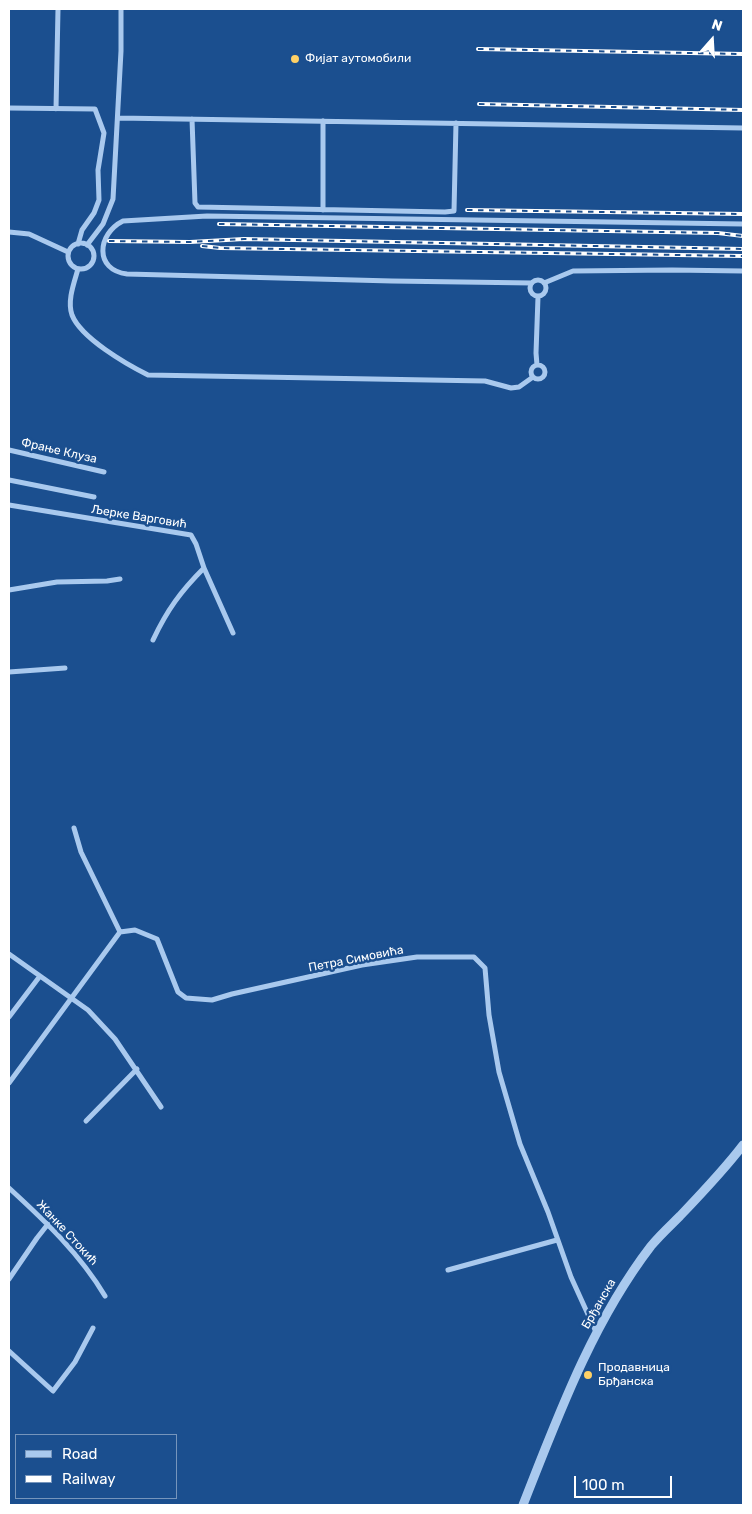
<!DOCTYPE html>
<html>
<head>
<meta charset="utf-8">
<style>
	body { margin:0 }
	#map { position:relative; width:752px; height:1514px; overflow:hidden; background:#1b4f8f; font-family:Rubik,sans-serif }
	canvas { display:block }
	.frame { position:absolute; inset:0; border:10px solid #fff; pointer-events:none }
	.legend { position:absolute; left:15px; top:1434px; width:162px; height:65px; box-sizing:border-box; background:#1b4f8f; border:1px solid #7695bc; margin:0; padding:6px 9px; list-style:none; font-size:15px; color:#fff }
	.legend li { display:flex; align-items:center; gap:10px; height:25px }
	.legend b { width:25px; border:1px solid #7695bc }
	.north { position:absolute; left:687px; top:15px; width:50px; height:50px; -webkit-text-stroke:4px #1b4f8f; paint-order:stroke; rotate:19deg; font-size:14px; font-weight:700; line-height:20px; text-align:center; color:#fff }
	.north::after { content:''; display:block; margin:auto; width:18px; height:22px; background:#fff; clip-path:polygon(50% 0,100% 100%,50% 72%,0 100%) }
	.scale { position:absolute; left:574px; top:1476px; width:98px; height:22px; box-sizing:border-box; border:2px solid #fff; border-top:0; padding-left:6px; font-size:15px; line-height:18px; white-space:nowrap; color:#fff; -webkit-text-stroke:4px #1b4f8f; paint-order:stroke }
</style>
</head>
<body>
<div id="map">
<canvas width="752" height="1514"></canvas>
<div class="frame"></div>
<ul class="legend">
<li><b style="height:6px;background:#a9c9ee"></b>Road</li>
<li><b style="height:6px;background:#fff"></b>Railway</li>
</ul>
<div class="north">N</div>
<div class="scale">100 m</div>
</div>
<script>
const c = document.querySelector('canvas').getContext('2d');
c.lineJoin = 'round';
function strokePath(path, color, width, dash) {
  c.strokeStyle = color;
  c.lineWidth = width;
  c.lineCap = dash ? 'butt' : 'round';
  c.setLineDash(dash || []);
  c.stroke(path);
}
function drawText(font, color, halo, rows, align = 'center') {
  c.font = font + ' Rubik,sans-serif';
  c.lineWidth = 5;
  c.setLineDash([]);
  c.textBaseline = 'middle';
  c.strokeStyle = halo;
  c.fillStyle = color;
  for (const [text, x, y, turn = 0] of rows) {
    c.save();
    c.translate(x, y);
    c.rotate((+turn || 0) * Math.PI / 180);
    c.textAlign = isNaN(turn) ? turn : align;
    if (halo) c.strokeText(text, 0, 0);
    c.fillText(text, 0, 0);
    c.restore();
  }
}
strokePath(new Path2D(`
	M9,108L95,109L104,133L98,170L99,200L94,213L82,230L78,244
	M56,109L58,9
	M118,118L743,128
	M192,119L195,203L198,207L445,212L454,211L456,123
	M323,121V210
	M9,232L29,234L68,252
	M68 256a13 13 0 1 1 26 0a13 13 0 1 1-26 0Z
	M87,245L103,224L113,199L121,51V9
	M78,269C74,283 67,301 72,315C81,338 126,364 148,375L485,381L511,388L519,387L533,377
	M530 288a8 8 0 1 1 16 0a8 8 0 1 1-16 0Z
	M532,283L392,281L127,274C94,270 97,234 123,221L207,216L743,224
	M544,283L573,271L672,270L743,271
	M531 372a7 7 0 1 1 14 0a7 7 0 1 1-14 0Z
	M537,365L536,353L538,297
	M9,450L104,472
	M9,480L94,497
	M9,505L191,535L196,544L204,568L233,633
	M9,590L57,582L107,581L120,579
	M153,640C167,610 181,591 204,568
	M9,672L65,668
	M74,828L81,852L120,932L135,930L157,939L178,992L186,998L212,1000L232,994L362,965L417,957H474L485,968L489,1015L499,1072L520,1144L548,1212L571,1277L596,1332
	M9,954L88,1010L115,1039L161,1107
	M9,1017L40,976
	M9,1083L120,932
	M86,1121L137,1069
	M9,1188C45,1221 80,1254 105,1296
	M448,1270L557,1240
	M9,1279L37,1238L48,1224
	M9,1351L53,1391L75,1362L93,1328`), '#a9c9ee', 5);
strokePath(new Path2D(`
	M523,1505C558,1416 592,1323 651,1246C660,1235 670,1226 680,1216C702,1193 724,1170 743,1145`), '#a9c9ee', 9);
const rail = new Path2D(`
	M478,49L743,54
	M479,104L743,110
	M467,210L743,214
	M219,224L718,233L743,236
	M109,241L190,242L244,239L743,249
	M202,246L220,248L743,256`);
strokePath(rail, '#fff', 4);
strokePath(rail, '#1b4f8f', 2, [5.5]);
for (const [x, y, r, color] of [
	[295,59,5,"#ffd166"],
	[588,1375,5,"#ffd166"]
]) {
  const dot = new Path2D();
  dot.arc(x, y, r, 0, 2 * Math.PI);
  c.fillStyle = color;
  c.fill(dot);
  strokePath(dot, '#1b4f8f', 2);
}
drawText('12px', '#fff', '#1b4f8f', [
	["Фијат аутомобили",305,59],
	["Продавница",598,1368],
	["Брђанска",598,1382]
], 'left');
drawText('12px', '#fff', '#1b4f8f', [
	["Фрање Клуза",59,451,13],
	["Љерке Варговић",139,517,9],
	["Петра Симовића",356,959,-11],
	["Жанке Стокић",67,1233,47],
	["Брђанска",599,1304,-60]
]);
</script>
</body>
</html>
